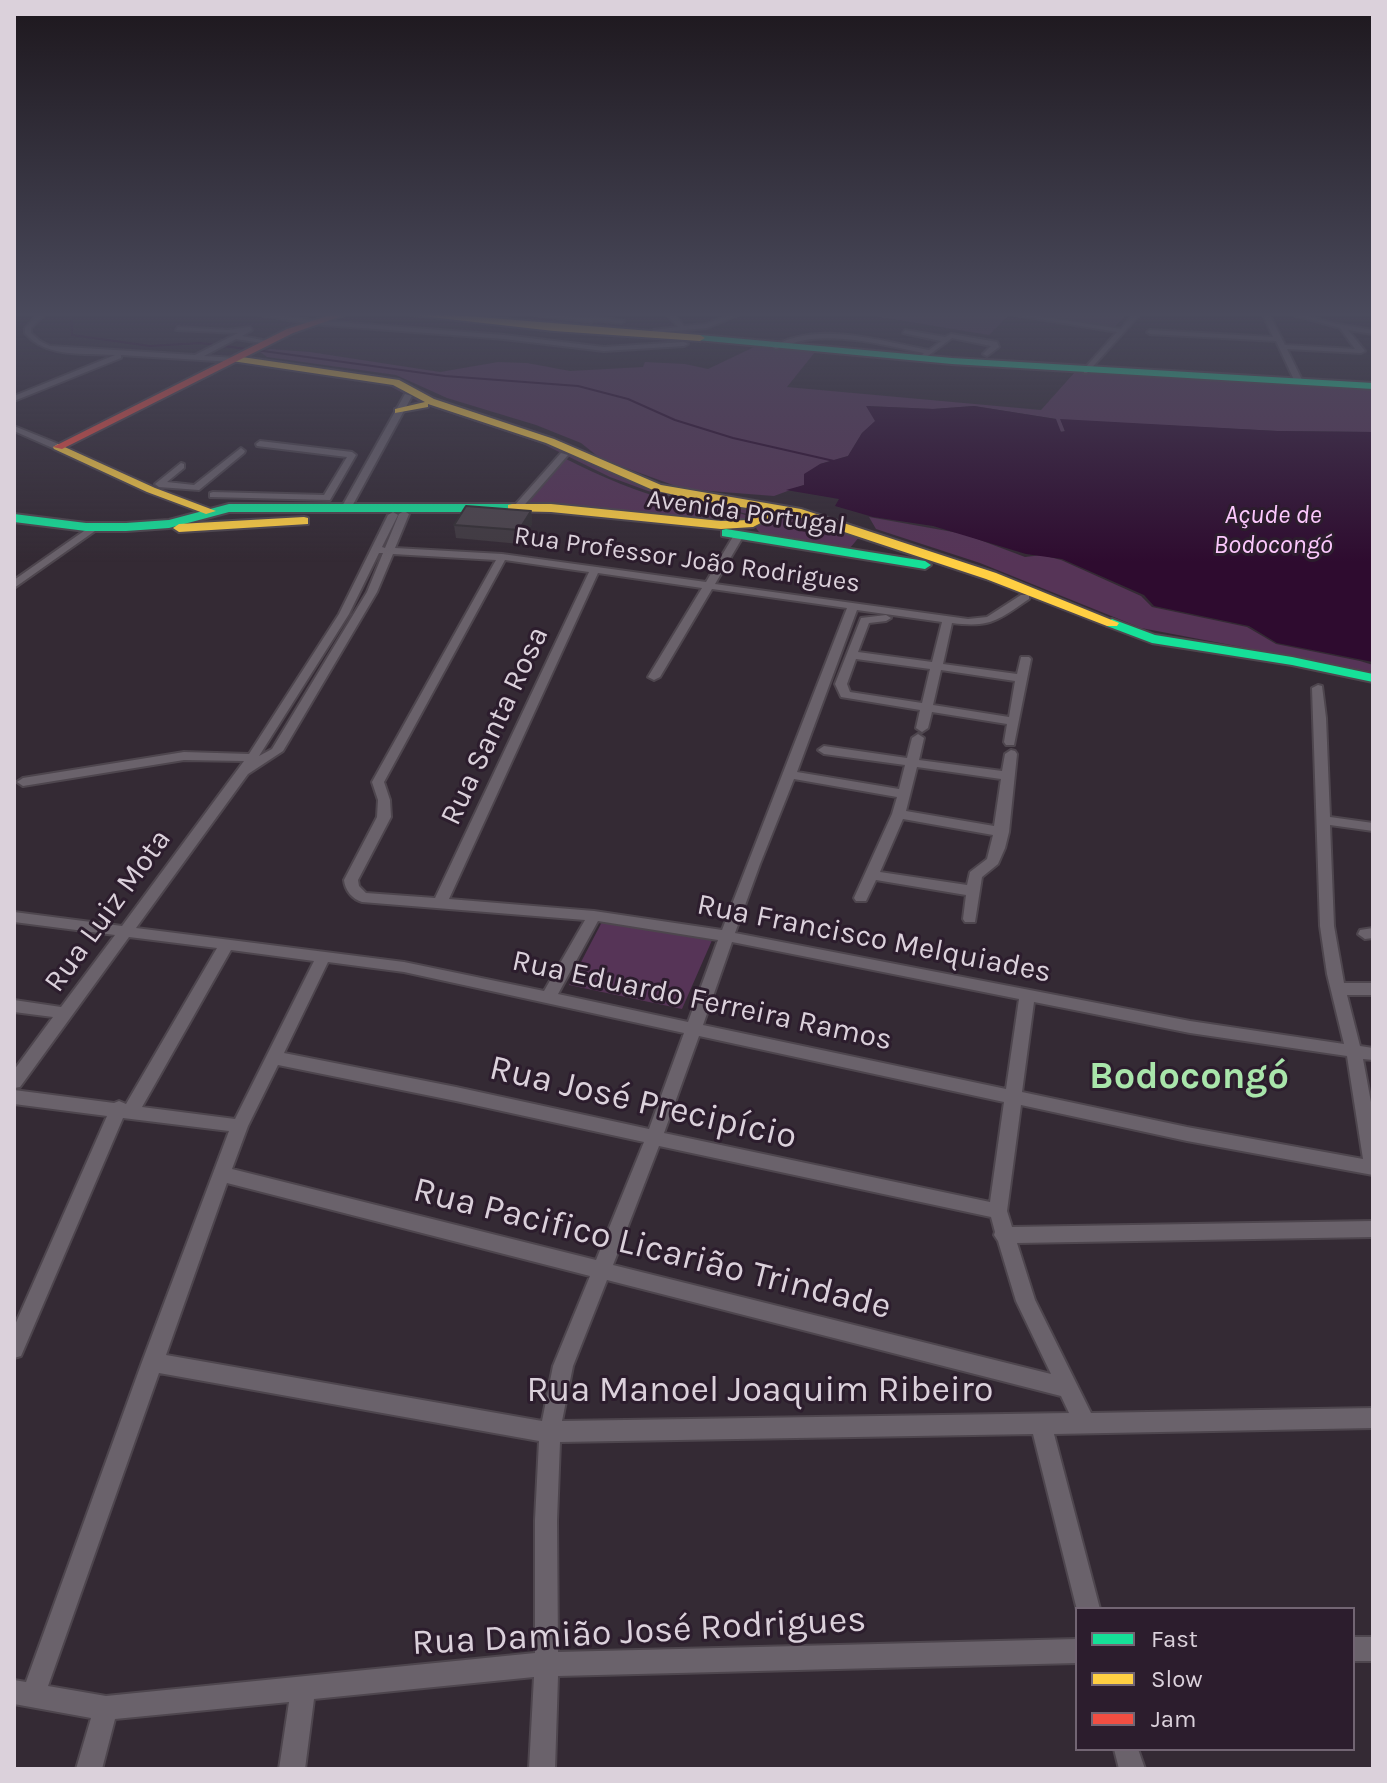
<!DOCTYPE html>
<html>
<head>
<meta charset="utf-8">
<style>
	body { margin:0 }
	#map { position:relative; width:1387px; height:1783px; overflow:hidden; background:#342a34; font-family:Karla,sans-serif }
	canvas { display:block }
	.frame { position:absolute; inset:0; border:16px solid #dbd1db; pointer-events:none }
	.legend { position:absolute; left:1075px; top:1607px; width:280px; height:144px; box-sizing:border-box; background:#2c1d2d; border:2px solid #726573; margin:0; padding:10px 14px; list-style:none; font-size:24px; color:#dbd1db }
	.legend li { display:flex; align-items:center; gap:16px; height:40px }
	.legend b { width:40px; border:2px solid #726573 }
</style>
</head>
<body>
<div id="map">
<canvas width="1387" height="1783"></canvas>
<div class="frame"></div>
<ul class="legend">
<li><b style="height:10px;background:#16e098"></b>Fast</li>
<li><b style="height:10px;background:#ffcf43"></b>Slow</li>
<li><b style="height:10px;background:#f24e42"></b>Jam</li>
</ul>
</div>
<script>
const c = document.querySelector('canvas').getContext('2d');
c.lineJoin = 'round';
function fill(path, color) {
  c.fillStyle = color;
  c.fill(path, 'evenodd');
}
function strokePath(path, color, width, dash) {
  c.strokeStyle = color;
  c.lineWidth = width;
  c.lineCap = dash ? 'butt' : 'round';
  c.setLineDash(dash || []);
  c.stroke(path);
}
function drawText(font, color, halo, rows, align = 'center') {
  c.font = font + ' Karla,sans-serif';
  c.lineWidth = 6;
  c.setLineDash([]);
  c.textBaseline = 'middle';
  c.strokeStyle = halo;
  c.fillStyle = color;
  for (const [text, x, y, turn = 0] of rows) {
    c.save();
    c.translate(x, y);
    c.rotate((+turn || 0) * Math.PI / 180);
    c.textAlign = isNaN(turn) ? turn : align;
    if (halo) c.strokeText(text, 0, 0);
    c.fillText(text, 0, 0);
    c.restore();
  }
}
fill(new Path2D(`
	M849,312H982L1008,316L989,335Z
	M1004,312H1129L1113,329Z
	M754,347L815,352L787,387L1041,410L1075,372L1373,387V432L1277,431L1061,420L1065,432L1052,430L1056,419L974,406L933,409L867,406L876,421L862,433L848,456L820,464L804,485L774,496L684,489L601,459L581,443L536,425L447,398L396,375L267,357L260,352L270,349L310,352L440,372L498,362L527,363L570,371L643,367L645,362L685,364L708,369Z
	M237,360L391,382L418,397L550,442L635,481L776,510L756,516L648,491L610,477L543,444L425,405L386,384L232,362Z
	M564,458C602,477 639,493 680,503C705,508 731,507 754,519L743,523L521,506Z
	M789,514L860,536L850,548L762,536L756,528L758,523Z
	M869,517L964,534L1025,557L1042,555L1061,560L1141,596L1152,607L1247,627L1276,644L1360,661L1373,665V672L1141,628L980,563L876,529Z
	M604,918L713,938L682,1009L569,985Z`), '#563457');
fill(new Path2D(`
	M866,406L933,409L974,406L1056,419L1061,432L1065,431L1060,419L1277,431L1373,432V662L1277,643L1249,626L1154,606L1144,595L1062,559L1026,554L933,526L873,517L835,506L839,499L786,490L804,485V474L820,464L848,456L862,433L875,421Z`), '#2e0b2f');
strokePath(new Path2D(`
	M71,312L72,335L150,346L200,343L247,349
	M256,350L445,376L578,386L628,399L675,420L733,438L834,461`), '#2e0b2f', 2);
const street = new Path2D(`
	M40,312H47L31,328V333L40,341L50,346L195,355L238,333L176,330L178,327L228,330L250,327L252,330L242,336L272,342L268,344L236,339L204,356L235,358V362H232L121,355V358L14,401V396L115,355C85,353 45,358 25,333V328Z
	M244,312H260L311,320L504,335L604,347L684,342L688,344L684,346L604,351L504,339L311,324Z
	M512,312L589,318L592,316L624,321L621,323L594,320L591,322Z
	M665,312H672L684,326L706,324L736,312H745L707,328L651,333L653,330L678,327Z
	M997,312H1013L1121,329L1135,312H1142L1087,373H1084V369L1117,332Z
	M1262,312H1268L1285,345L1355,349L1340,328L1283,312H1293L1332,323L1373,330V334L1348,330L1365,351L1361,353L1287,349L1303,382L1299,384L1295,382L1276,341L1150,334L1147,332L1150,330L1273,337Z
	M905,330L945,337L951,334L997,342L999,347L987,356L983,354L991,346L952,338L925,358L921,356L924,353C888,346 850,335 812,339C799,340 788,345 776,349L772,347C818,320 880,341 929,350L941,341L903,333Z
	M405,394L412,396L350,510L342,512L340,510Z
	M14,426L61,445L62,447L55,449L14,431Z
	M260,441L352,452L356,455L330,500L210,497V493L213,492L324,495L347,457L257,446L256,444Z
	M241,448L245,451L244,453L199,490L159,487L155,484L181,463L184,464V468L167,482L194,485Z
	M561,453L568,455L520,510H514V506Z
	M404,511L409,514L395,548L502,554L706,582L734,535L739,532L744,535L715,584L968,619L987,617L1021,595H1029V599C998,620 991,628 952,623L943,664L1017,674L1021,657H1029L1031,659L1014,745H1006L1004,742L1007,724L932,712L928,728L922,732L916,728L920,710L841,697L835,684L861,618L886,615L891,618L886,621L869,623L858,652L932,662L942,622L857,610L797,772L899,789L905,765L824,754L818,750L824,746L907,758L912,738L918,734L924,738L919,760L1002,771L1005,754L1011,750L1015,751L1017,754L1009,832L1005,848L998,864L982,877L975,922H965L963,919L966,895L876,880L866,901H856L854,898L892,814L897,797L794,779L760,864L735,933L1190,1021L1344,1044L1327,974L1320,926L1312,688L1318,685L1322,686L1326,718L1330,817L1373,823V831L1330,825L1334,926L1344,983H1373V995H1347L1360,1046L1373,1048V1060L1363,1059L1373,1113V1175L1187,1141L1021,1105L1007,1211L1012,1227L1373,1221V1237L1017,1243L1035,1300L1091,1413L1373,1408V1428L1054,1434L1100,1609L1077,1610L1033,1434L560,1442L557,1520L558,1652L1077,1639V1663L558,1676L555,1769H529L534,1677L314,1699L305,1769H279L289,1702L115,1719L102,1769H76L91,1718L14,1704V1680L26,1682L142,1362L229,1131L123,1118L21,1356L14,1358V1327L107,1116L14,1104V1090L114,1103L119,1101L126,1104L217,948L129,937L20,1087L14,1088V1070L53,1017L14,1012V1000L61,1007L115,935L14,922V912L122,926L244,761L184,760L23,786L17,782L23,778L184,752L249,754L339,614L388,515L393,512L398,515L382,547L385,548L399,514ZM379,553H383L367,592L272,749L259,756L349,614ZM393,554L496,560L372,782L378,800L377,817L344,880C345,890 352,899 362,902L585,920L544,991L404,962L136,928L248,774L283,751L377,592ZM505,560L589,572L435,898L366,893L359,886L358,880L391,817L390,800L384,782ZM598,573L702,588L648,677L654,680L660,677L712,589L847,608L722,930L594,911L449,899ZM856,659L930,669L922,703L850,692L847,684ZM941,670L1015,681L1009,717L933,705ZM917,767L1001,779L994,826L906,811ZM903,819L993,835L987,859L970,872L967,885L880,872ZM598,921L718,940L688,1022L558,994ZM732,942L1019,999L1006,1089L703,1025ZM231,950L314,961L235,1119L142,1107ZM328,962L404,972L684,1033L649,1129L456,1087L284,1053ZM1034,1002L1190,1033L1347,1056L1363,1159L1187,1127L1022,1092ZM699,1036L1004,1102L990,1202L664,1133ZM278,1065L456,1101L644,1142L596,1260L232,1169L248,1126ZM659,1146L991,1217L995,1232L994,1235L998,1241L1016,1301L1051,1374L613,1265ZM227,1183L590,1276L553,1366L542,1421L166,1355ZM607,1280L1061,1396L1069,1413L562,1421L573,1366ZM159,1373L539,1441L535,1520V1653L106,1696L48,1686Z
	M94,524L102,526L14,588V580Z
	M1373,928V938L1365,939L1358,934L1360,930Z
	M1353,1637H1373V1661H1353Z
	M1114,1749H1138L1145,1769H1119Z`);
const fast = new Path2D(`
	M700,335L952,358L1373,383V389L952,364L697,340Z
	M229,504H512L518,508L512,512H229L169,528L126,531H86L14,522V514L86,523H126L169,520Z
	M726,529L925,561L931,565L925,569L722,536V530Z
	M1112,619L1155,635L1292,657L1373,674V682L1292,665L1152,643L1107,626L1105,623Z`);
const slow = new Path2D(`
	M386,312H417L700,335L705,338L700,341L554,331Z
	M235,356L399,380L434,399L554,439L661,485L801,509L996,573L1119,623L1117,626H1107L986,579L796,516H774L753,527L721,529L551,512L508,511V505L512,504H551L721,521L750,520L767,511L701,501L653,490L546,443L428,404V407L395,413V409L425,402L393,385L232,361L230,359Z
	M58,444L155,488L216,511L206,514L147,492L54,449L53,447Z
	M304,517L308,518V524L179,532L173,528L179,524Z`);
const jam = new Path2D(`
	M340,312H353L293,333L62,449L53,447L287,329Z`);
strokePath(street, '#4e464e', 4);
strokePath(fast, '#4e464e', 4);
strokePath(slow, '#4e464e', 4);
strokePath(jam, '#4e464e', 4);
fill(street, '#6a626b');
fill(fast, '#16e098');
fill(slow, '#ffcf43');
fill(jam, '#f24e42');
fill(new Path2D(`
	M531,511L532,524L520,544L456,538L454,525Z`), '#413a41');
fill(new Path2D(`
	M531,511L532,524L520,544L519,530Z`), '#353035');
const building = new Path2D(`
	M466,506L531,511L519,530L454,525Z`);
fill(building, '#4c444c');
strokePath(building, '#353035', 2);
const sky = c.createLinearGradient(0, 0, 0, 562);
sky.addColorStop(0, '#1d171d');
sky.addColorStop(0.56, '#4a4a5c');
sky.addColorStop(1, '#4a4a5c00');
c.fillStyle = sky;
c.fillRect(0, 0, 1387, 562);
drawText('26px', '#dbd1db', '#2c1d2d', [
	["Avenida Portugal",746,513,8],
	["Rua Professor João Rodrigues",687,560,8]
]);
drawText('italic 26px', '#fcc8fd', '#2c1d2d', [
	["Açude de",1273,516],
	["Bodocongó",1273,546]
]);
drawText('30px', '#dbd1db', '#2c1d2d', [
	["Rua Santa Rosa",495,726,-65],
	["Rua Luiz Mota",108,911,-54],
	["Rua Francisco Melquiades",874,939,11],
	["Rua Eduardo Ferreira Ramos",702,1001,12]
]);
drawText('36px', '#dbd1db', '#2c1d2d', [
	["Rua José Precipício",643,1103,13],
	["Rua Pacifico Licarião Trindade",652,1249,14],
	["Rua Manoel Joaquim Ribeiro",760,1391],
	["Rua Damião José Rodrigues",639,1632,-3]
]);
drawText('bold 38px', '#a9e5ab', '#2c1d2d', [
	["Bodocongó",1189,1077]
]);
</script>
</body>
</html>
